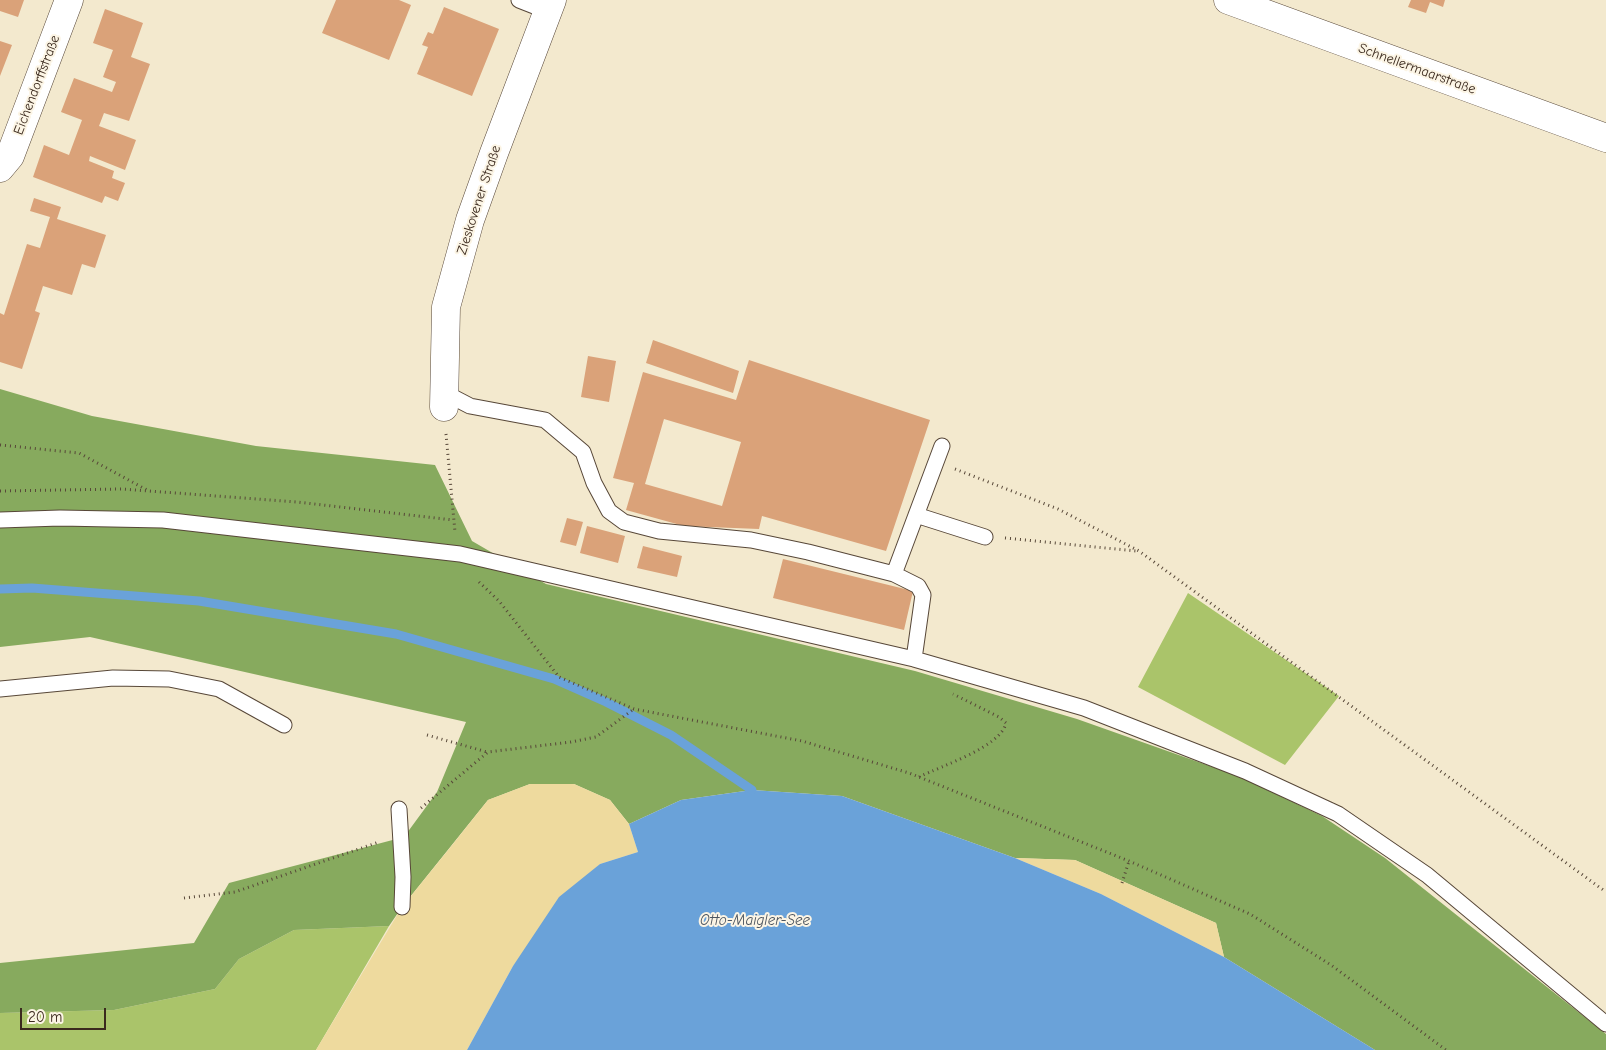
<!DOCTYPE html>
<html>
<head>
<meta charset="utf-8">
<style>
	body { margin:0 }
	#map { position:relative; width:1606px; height:1050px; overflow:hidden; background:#f3e9ce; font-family:"Comic Neue",sans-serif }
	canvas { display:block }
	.scale { position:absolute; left:20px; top:1008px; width:86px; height:22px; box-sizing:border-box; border:2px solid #3b2a1e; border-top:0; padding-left:6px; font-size:15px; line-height:18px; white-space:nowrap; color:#3b2a1e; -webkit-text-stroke:4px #fcf5e5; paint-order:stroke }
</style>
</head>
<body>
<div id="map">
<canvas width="1606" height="1050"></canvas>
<div class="scale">20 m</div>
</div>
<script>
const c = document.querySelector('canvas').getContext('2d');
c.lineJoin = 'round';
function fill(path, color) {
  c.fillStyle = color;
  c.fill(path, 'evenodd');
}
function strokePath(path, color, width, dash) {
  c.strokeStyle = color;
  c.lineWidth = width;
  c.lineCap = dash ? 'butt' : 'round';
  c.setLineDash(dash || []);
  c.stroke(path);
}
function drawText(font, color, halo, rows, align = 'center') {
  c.font = font + ' "Comic Neue",sans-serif';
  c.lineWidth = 4;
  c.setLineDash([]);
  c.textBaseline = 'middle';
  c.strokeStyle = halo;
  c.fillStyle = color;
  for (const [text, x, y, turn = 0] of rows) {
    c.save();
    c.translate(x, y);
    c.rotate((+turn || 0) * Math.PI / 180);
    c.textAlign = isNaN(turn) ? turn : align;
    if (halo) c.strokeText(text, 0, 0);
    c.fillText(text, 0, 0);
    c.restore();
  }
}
fill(new Path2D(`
	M1188,593L1339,696L1285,765L1138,687Z
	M389,926L316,1050H0V1013L114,1010L215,989L239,959L294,930Z`), '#aac46a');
fill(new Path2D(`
	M0,389L92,416L256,446L435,465L472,541L546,584L915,671L1077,719L1238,776L1322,816L1385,858L1606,1034V1050H1375L1224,957L1216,923L1075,860L1015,858L842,796L752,790L681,800L629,824L610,800L574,784H530L488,800L402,907L389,926L294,930L239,959L215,989L114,1010L0,1013V963L194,943L229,883L404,837L437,792L466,722L90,637L0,647Z`), '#87aa5e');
fill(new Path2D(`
	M530,784H574L610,800L629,824L638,852L600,864L513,966L467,1050H316L402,907L449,849L488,800Z
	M1015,858L1075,860L1216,923L1224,957L1101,894Z`), '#eeda9e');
fill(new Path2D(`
	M752,790L842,796L1015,858L1101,894L1224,957L1375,1050H467L513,966L559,897L600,864L638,852L629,824L681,800Z`), '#6aa2d9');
strokePath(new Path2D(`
	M0,589L32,588L199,601L396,634L554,679L606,702L671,735L752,790`), '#6aa2d9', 9);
fill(new Path2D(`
	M0,0H24L18,17L0,11Z
	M336,0H399L411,5L389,60L322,33Z
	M1411,0H1445L1443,7L1430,2L1426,13L1408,7Z
	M444,7L499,29L472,96L417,74L428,47L422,45L428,32L433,34Z
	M105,9L143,23L131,57L150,64L129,121L104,113L99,126L136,140L125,170L90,156L89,161L114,171L112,178L125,183L118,201L105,196L102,203L33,177L44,145L69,155L82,120L61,112L74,78L112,92L116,82L103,77L113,50L93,43Z
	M0,41L12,45L0,76Z
	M34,198L61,207L57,219L106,235L95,268L82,264L72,295L43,286L35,311L40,313L22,369L0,362V313L4,315L27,244L40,248L50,217L30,211Z
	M653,340L739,371L733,393L646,363Z
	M588,356L616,361L609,402L581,397Z
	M749,360L930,420L886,551L762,516L759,529L684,526L626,510L634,483L613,478L643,372L736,400ZM664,419L741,442L722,506L645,484Z
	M567,518L583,522L576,546L560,542Z
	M587,526L625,536L618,563L580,553Z
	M643,546L682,556L677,577L637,568Z
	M783,559L913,591L904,630L773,598Z`), '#daa279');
const lane = new Path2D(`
	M519,0L547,11
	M445,393L470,406L545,420L583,452L594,483L609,511L624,522L659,531L751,540L808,552L894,574L918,586L923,595L914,659
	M916,515L985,537
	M0,520L60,518L163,520L460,554L914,659L1084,708L1245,771L1338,814L1427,875L1606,1024
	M894,574L942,446
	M0,689L113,678L169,679L219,689L284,725
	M399,809L403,877L402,907`);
const street = new Path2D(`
	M1228,0L1606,138
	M0,168L10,156L69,0
	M444,407L446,307L470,220L494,153L552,0`);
strokePath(lane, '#574738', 17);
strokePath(street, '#574738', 29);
strokePath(new Path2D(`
	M446,434L455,532
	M0,445L79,453L147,490
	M955,469L1058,509L1139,551L1606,892
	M0,491L122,489L297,502L453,520
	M1005,538L1136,551
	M479,582L499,601L559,677L634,709L802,741L909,773L1129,861L1250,914L1331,965L1446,1050
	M427,735L487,752
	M919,777C941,766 1001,747 1006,723L999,717L953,694
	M421,808L488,752L571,742L596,737L634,709
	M1122,883L1129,861
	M184,898L235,892L379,842`), '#574738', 3, [1, 4]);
strokePath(lane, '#fff', 15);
strokePath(street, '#fff', 28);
drawText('14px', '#3b2a1e', '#fcf5e5', [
	["Schnellermaarstraße",1417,69,20],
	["Eichendorffstraße",37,85,-69],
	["Zieskovener Straße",479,200,-72]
]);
drawText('italic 15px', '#4b545f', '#fcf5e5', [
	["Otto-Maigler-See",755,921]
]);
</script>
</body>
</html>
